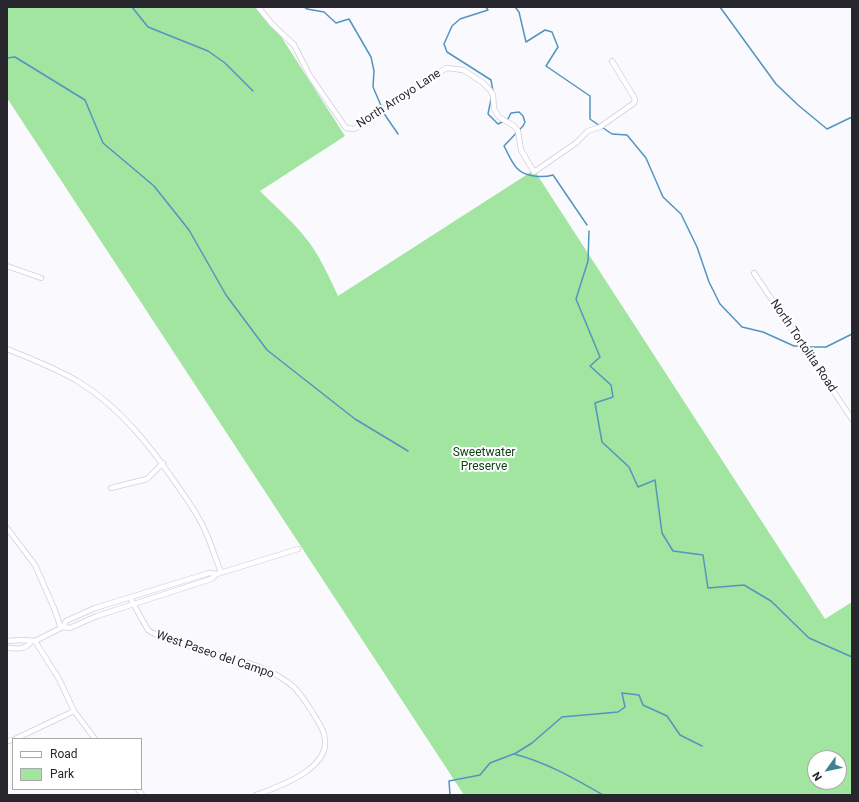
<!DOCTYPE html>
<html>
<head>
<meta charset="utf-8">
<style>
	body { margin:0 }
	#map { position:relative; width:859px; height:802px; overflow:hidden; background:#faf9fd; font-family:Roboto,sans-serif }
	canvas { display:block }
	.frame { position:absolute; inset:0; border:8px solid #28262d; pointer-events:none }
	.legend { position:absolute; left:12px; top:738px; width:130px; height:52px; box-sizing:border-box; background:#fff; border:1px solid #a9a8ab; margin:0; padding:5px 7px; list-style:none; font-size:12px; color:#28262d }
	.legend li { display:flex; align-items:center; gap:8px; height:20px }
	.legend b { width:20px; border:1px solid #a9a8ab }
	.north { position:absolute; left:807px; top:750px; width:40px; height:40px; box-sizing:border-box; background:#fff; border:1px solid #a9a8ab; border-radius:50%; rotate:237deg; font-size:11px; font-weight:700; line-height:16px; text-align:center; color:#28262d }
	.north::after { content:''; display:block; margin:auto; width:14px; height:18px; background:#3d838e; clip-path:polygon(50% 0,100% 100%,50% 72%,0 100%) }
</style>
</head>
<body>
<div id="map">
<canvas width="859" height="802"></canvas>
<div class="frame"></div>
<ul class="legend">
<li><b style="height:5px;background:#fff"></b>Road</li>
<li><b style="height:11px;background:#a1e5a0"></b>Park</li>
</ul>
<div class="north">N</div>
</div>
<script>
const c = document.querySelector('canvas').getContext('2d');
c.lineJoin = 'round';
function fill(path, color) {
  c.fillStyle = color;
  c.fill(path, 'evenodd');
}
function strokePath(path, color, width, dash) {
  c.strokeStyle = color;
  c.lineWidth = width;
  c.lineCap = dash ? 'butt' : 'round';
  c.setLineDash(dash || []);
  c.stroke(path);
}
function drawText(font, color, halo, rows, align = 'center') {
  c.font = font + ' Roboto,sans-serif';
  c.lineWidth = 4;
  c.setLineDash([]);
  c.textBaseline = 'middle';
  c.strokeStyle = halo;
  c.fillStyle = color;
  for (const [text, x, y, turn = 0] of rows) {
    c.save();
    c.translate(x, y);
    c.rotate((+turn || 0) * Math.PI / 180);
    c.textAlign = isNaN(turn) ? turn : align;
    if (halo) c.strokeText(text, 0, 0);
    c.fillText(text, 0, 0);
    c.restore();
  }
}
fill(new Path2D(`
	M7,7H262L345,136L260,191C277,208 297,225 311,245C322,261 330,279 338,296L534,170L825,619L852,602V795H464L7,98ZM815,758H839V782H815Z`), '#a1e5a0');
strokePath(new Path2D(`
	M132,7L148,27L208,51L225,63L253,91
	M304,7L307,9L324,12L336,23L349,19L371,57L374,71L373,87L385,115L398,134
	M486,7L488,10L460,19L452,26L444,44L447,52L491,80L493,91
	M515,7L519,12L526,42L545,30L552,32L558,47L546,66L590,96V119L600,126
	M632,7H635
	M720,7L776,84L798,105L827,129L852,117
	M7,58L15,57L85,100L103,143L154,186L189,230L226,295L267,350L355,419L408,451
	M491,99L488,114L498,124L508,119L511,113L519,112L523,116L525,122L523,126L504,146C512,161 515,174 534,176C541,177 546,177 553,175L587,225
	M603,128L612,134L627,135L646,158L663,197L681,214L697,247L709,282L720,304L742,327L763,332L794,346H801
	M589,231L588,261L576,299L600,357L590,366L611,385L613,397L595,403L602,442L629,467L638,487L655,480L662,533L673,551L703,555L708,588L744,585L771,601L809,638L852,657
	M805,347H826L852,334
	M514,754C546,762 575,779 603,795
	M450,795L449,781L480,775L490,763L516,753L532,743L562,717L618,712L625,707L622,693L639,695L643,705L667,716L680,735L702,746`), '#5295bf', 1.5);
const street = new Path2D(`
	M258,7L272,24L294,45L310,76L346,128L354,129L446,68L463,70L482,82L490,90L493,95L494,109L499,117L514,126L518,131L521,150L534,172L576,143L588,131L600,127L634,103L635,99L612,61
	M7,266L41,278
	M754,273L852,419
	M7,349C31,359 56,368 79,382C121,408 152,448 179,488C190,503 200,518 207,535C212,547 216,560 221,572
	M111,488L147,479L163,463
	M7,528L35,565L54,608L61,628
	M130,598L148,630C156,636 167,638 176,642C214,656 264,660 295,688C301,695 306,702 311,710C316,718 321,725 324,734C334,768 280,786 256,795
	M63,627L66,621L95,608L209,573L217,574L298,549
	M7,641L23,640L35,641L63,627L70,628L97,616L211,579L217,574
	M35,641L59,679L74,711L95,739
	M7,648C18,649 25,650 32,641
	M15,739L74,711
	M7,741L13,740
	M138,789L142,795`);
strokePath(street, '#d2cee0', 6);
strokePath(street, '#fff', 4.5);
drawText('12px', '#28262d', '#fff', [
	["North Arroyo Lane",399,99,-33],
	["North Tortolita Road",803,346,56],
	["West Paseo del Campo",215,655,19]
]);
drawText('12px', '#104214', '#fff', [
	["Sweetwater",484,453],
	["Preserve",484,467]
]);
</script>
</body>
</html>
